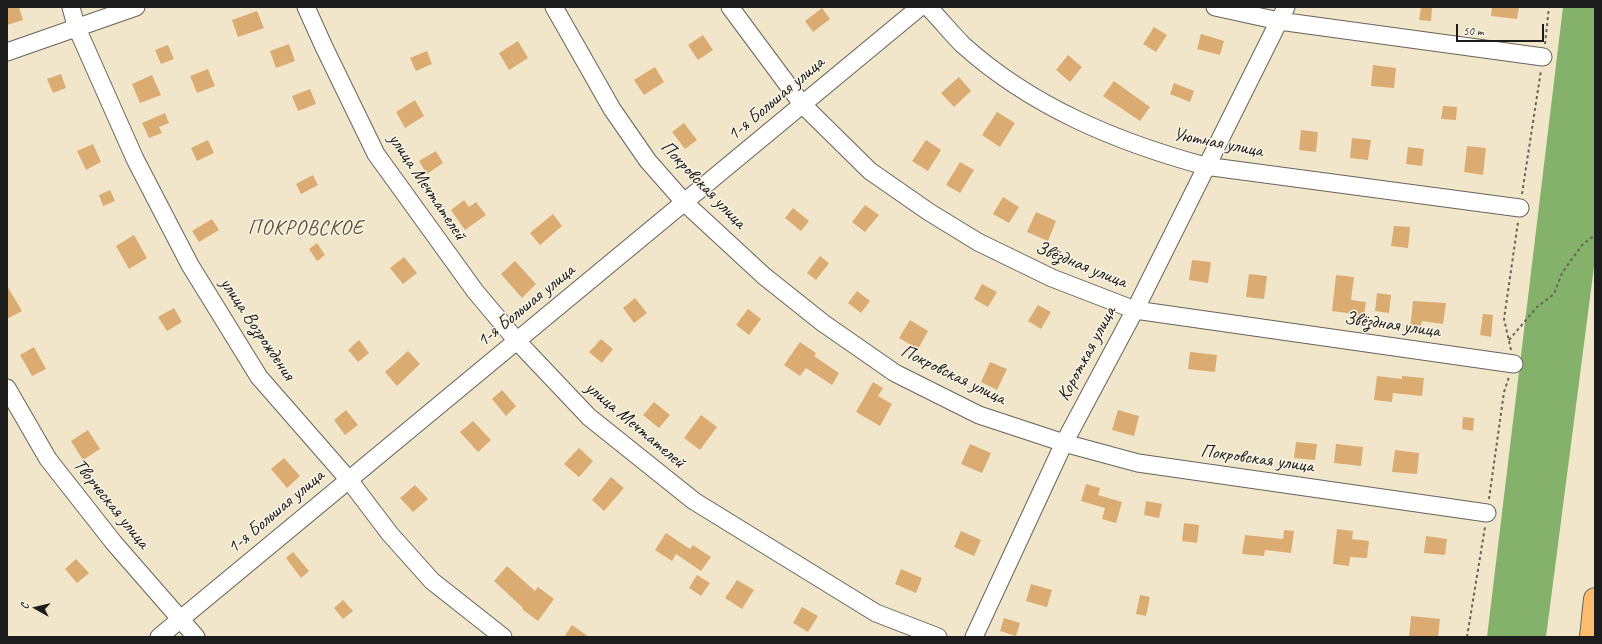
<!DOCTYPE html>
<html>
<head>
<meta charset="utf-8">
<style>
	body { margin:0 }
	#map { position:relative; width:1602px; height:644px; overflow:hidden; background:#f2e6ca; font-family:Caveat,sans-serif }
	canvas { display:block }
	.frame { position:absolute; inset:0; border:8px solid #1c1c1c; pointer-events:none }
	.north { position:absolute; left:16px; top:588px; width:40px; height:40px; -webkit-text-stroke:3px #fcf5e5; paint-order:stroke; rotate:278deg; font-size:11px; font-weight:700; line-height:16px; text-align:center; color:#1c1c1c }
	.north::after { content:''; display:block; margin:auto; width:14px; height:18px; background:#1c1c1c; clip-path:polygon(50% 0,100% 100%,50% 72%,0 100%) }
	.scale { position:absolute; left:1456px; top:24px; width:88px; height:18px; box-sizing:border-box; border:2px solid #1c1c1c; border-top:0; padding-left:5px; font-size:12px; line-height:14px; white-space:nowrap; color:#1c1c1c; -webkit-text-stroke:3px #fcf5e5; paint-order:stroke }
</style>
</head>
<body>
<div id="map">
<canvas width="1602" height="644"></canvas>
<div class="frame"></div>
<div class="north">С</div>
<div class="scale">50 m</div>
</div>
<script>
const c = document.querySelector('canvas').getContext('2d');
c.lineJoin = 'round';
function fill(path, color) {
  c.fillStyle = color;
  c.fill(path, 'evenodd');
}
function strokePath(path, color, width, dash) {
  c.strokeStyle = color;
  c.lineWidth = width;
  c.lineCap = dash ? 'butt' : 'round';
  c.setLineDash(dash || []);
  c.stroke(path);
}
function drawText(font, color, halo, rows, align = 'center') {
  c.font = font + ' Caveat,sans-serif';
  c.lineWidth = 3;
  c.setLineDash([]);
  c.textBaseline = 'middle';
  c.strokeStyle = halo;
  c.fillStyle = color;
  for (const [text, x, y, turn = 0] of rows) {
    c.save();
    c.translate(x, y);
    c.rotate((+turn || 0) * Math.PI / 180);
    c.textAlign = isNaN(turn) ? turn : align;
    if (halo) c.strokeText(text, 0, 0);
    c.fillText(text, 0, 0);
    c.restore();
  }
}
fill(new Path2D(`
	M1563,7H1595V259L1546,637H1487Z`), '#84b26a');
fill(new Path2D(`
	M7,7H19L23,20L7,25Z
	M1421,7H1432L1431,21L1419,20Z
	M1492,7H1519L1517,19L1491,16Z
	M822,8L830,19L813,32L805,21Z
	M257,11L264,28L238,37L232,20Z
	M1154,27L1167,35L1156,52L1143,44Z
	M1201,34L1224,41L1220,55L1197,49Z
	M703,35L713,50L698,60L688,45Z
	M518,41L528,58L509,70L499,53Z
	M289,44L295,61L276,68L270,51Z
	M168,45L174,59L161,64L155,50Z
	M427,51L432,64L416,71L410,58Z
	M1068,55L1082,67L1070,82L1056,70Z
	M1373,65L1396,68L1394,88L1371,86Z
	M655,67L664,82L644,95L634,80Z
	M208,69L215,86L197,93L190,76Z
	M61,74L66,88L53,93L47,79Z
	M152,75L161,95L140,103L132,84Z
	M959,77L971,91L954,107L941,93Z
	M1114,81L1150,107L1140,121L1103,96Z
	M1174,83L1194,91L1190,102L1170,94Z
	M310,89L316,104L298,111L292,96Z
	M415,100L424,116L405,128L396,112Z
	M1443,106L1457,107L1456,120L1441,119Z
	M997,112L1015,123L1000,147L982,135Z
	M165,113L169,123L159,127L162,133L149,138L142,123Z
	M684,123L697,140L685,149L672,132Z
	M1301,130L1318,132L1316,152L1299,150Z
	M1352,138L1371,140L1368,160L1350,158Z
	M208,140L214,153L197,161L191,148Z
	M926,140L941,150L928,171L912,161Z
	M93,144L101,162L86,170L77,151Z
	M1467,146L1486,148L1483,175L1464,172Z
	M1408,147L1424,149L1422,166L1406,164Z
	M436,151L443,163L427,174L419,161Z
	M960,162L974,170L960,193L946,185Z
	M313,175L318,185L301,194L296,184Z
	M110,190L115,201L103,206L99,195Z
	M1003,197L1019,207L1009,223L993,214Z
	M464,200L469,207L476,202L486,215L465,230L451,210Z
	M865,205L879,215L865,232L852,222Z
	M793,208L809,221L801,231L785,218Z
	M1036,212L1056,221L1048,241L1027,232Z
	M553,214L562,226L540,245L530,233Z
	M212,219L219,230L199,242L192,231Z
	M1394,226L1410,227L1408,248L1391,246Z
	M134,235L147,258L129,269L116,246Z
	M317,243L325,255L317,261L309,249Z
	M820,256L829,263L816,280L807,273Z
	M404,257L417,273L403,284L390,268Z
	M1192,260L1211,262L1208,283L1189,280Z
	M515,261L536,284L522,298L501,274Z
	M1249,274L1267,276L1264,299L1246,297Z
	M1336,275L1354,277L1351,300L1366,302L1363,322L1353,320L1354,314L1332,311Z
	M982,284L997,292L988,307L974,299Z
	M7,286L22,311L7,319Z
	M857,291L870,301L861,313L848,303Z
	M1377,293L1391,295L1389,313L1375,311Z
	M635,298L647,313L634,323L623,308Z
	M1413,301L1446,303L1443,324L1422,321L1420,331L1410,330Z
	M1038,305L1051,312L1041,329L1028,321Z
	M174,308L182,322L167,331L158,317Z
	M748,309L761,319L749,335L736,325Z
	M1483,314L1493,315L1491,337L1480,335Z
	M910,320L928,331L918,349L899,338Z
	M601,339L613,349L602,363L589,352Z
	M359,340L369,353L358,362L348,350Z
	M800,342L816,353L814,356L839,373L832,385L806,368L800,376L784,365Z
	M34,347L46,369L32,376L20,355Z
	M408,351L420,364L397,386L385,372Z
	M1190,352L1217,355L1215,372L1188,369Z
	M990,362L1007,369L997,390L981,382Z
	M1377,376L1402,379V376L1424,378L1422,396L1393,393L1392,402L1374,400Z
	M873,382L883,388L878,396L892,404L880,426L856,412Z
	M502,390L516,406L506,416L492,399Z
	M654,402L670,415L659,428L643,415Z
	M346,410L358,425L345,435L334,420Z
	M1118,410L1139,416L1134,436L1112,430Z
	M701,415L717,427L700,450L684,438Z
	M1463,417L1474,418L1473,431L1462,429Z
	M473,421L491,440L478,452L460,432Z
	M88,430L100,449L83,460L71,441Z
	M1296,442L1317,444L1315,460L1294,458Z
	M970,444L991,453L982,473L961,464Z
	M1336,444L1363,447L1361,466L1334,463Z
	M579,448L593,461L579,477L564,464Z
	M1395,450L1419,453L1417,474L1392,472Z
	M284,458L300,476L287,488L271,469Z
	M611,477L624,488L604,511L592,500Z
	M1086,484L1100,488L1098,495L1122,502L1116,523L1102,519L1105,508L1081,501Z
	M415,485L428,499L413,512L400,498Z
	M1146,501L1162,504L1159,518L1144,515Z
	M1184,523L1199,525L1197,543L1182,541Z
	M1337,529L1353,531L1352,539L1369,541L1367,558L1350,557L1349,566L1333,564Z
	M1284,530L1294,531L1291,553L1265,550L1264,556L1242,554L1245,535L1283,539Z
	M961,531L981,540L974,556L954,547Z
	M666,533L690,549L693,545L711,557L701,571L676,554L672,561L655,550Z
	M1426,536L1447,539L1445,555L1424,553Z
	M293,552L309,571L301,578L286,558Z
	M76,559L89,573L77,583L65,569Z
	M507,566L535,591L538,587L554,599L538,621L522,609L523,608L494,581Z
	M901,569L922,578L916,593L895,584Z
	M697,575L710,583L701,596L689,588Z
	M737,580L754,590L742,609L725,598Z
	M1031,584L1052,590L1047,607L1026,601Z
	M1140,595L1150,597L1146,616L1136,614Z
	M343,600L353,611L343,619L334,608Z
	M802,607L818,616L808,632L793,623Z
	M1411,616L1440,619L1438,637H1409Z
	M1004,618L1020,623L1016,636L1000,631Z
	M572,625L589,637H564Z`), '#dbac72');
const minor = new Path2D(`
	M71,7L76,26L135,159L190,265L259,377L349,480L390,534L432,581L503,637
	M306,7L324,47L376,154L475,291L517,341L589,417L694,501L876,613L938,637
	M554,7L612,109L648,161L685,203L764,276L823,323L895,373L979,415L1064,443L1138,463L1487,513
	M730,7L802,104L870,171L929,212L978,242L1052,278L1135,310L1514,364
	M928,7C940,19 951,33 963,45C1032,107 1117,142 1205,166L1520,208
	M1215,7L1279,21L1543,57
	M7,52L136,7
	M7,388L48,459L114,543L196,637
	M159,637L920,7
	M974,637L1064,443L1135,310L1286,7`);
const major = new Path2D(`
	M1591,637L1595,599`);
strokePath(minor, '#676359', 19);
strokePath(major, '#676359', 24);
strokePath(new Path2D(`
	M1545,44L1549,7
	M1522,194L1541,70
	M1509,340L1537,307L1554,294L1562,273L1582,245L1595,235
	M1511,350L1504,319L1518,222
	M1489,499L1504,392L1509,377
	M1467,637L1485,527`), '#676359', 2, [3, 3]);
strokePath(minor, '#fff', 17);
strokePath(major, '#fcbd6f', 22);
drawText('19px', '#1c1c1c', '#fcf5e5', [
	["1-я Большая улица",776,99,-40],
	["Уютная улица",1218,143,11],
	["Покровская улица",703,185,46],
	["улица Мечтателей",427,187,56],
	["Звёздная улица",1081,265,22],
	["1-я Большая улица",526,306,-39],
	["Звёздная улица",1392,325,8],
	["улица Возрождения",257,329,56],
	["Короткая улица",1087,354,-62],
	["Покровская улица",953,375,26],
	["улица Мечтателей",635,425,40],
	["Покровская улица",1257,459,8],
	["Творческая улица",111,504,51],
	["1-я Большая улица",276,512,-40]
]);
c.letterSpacing = '1px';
drawText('21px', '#5f4e3a', '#fcf5e5', [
	["ПОКРОВСКОЕ",306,228]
]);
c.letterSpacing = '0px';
</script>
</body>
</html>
